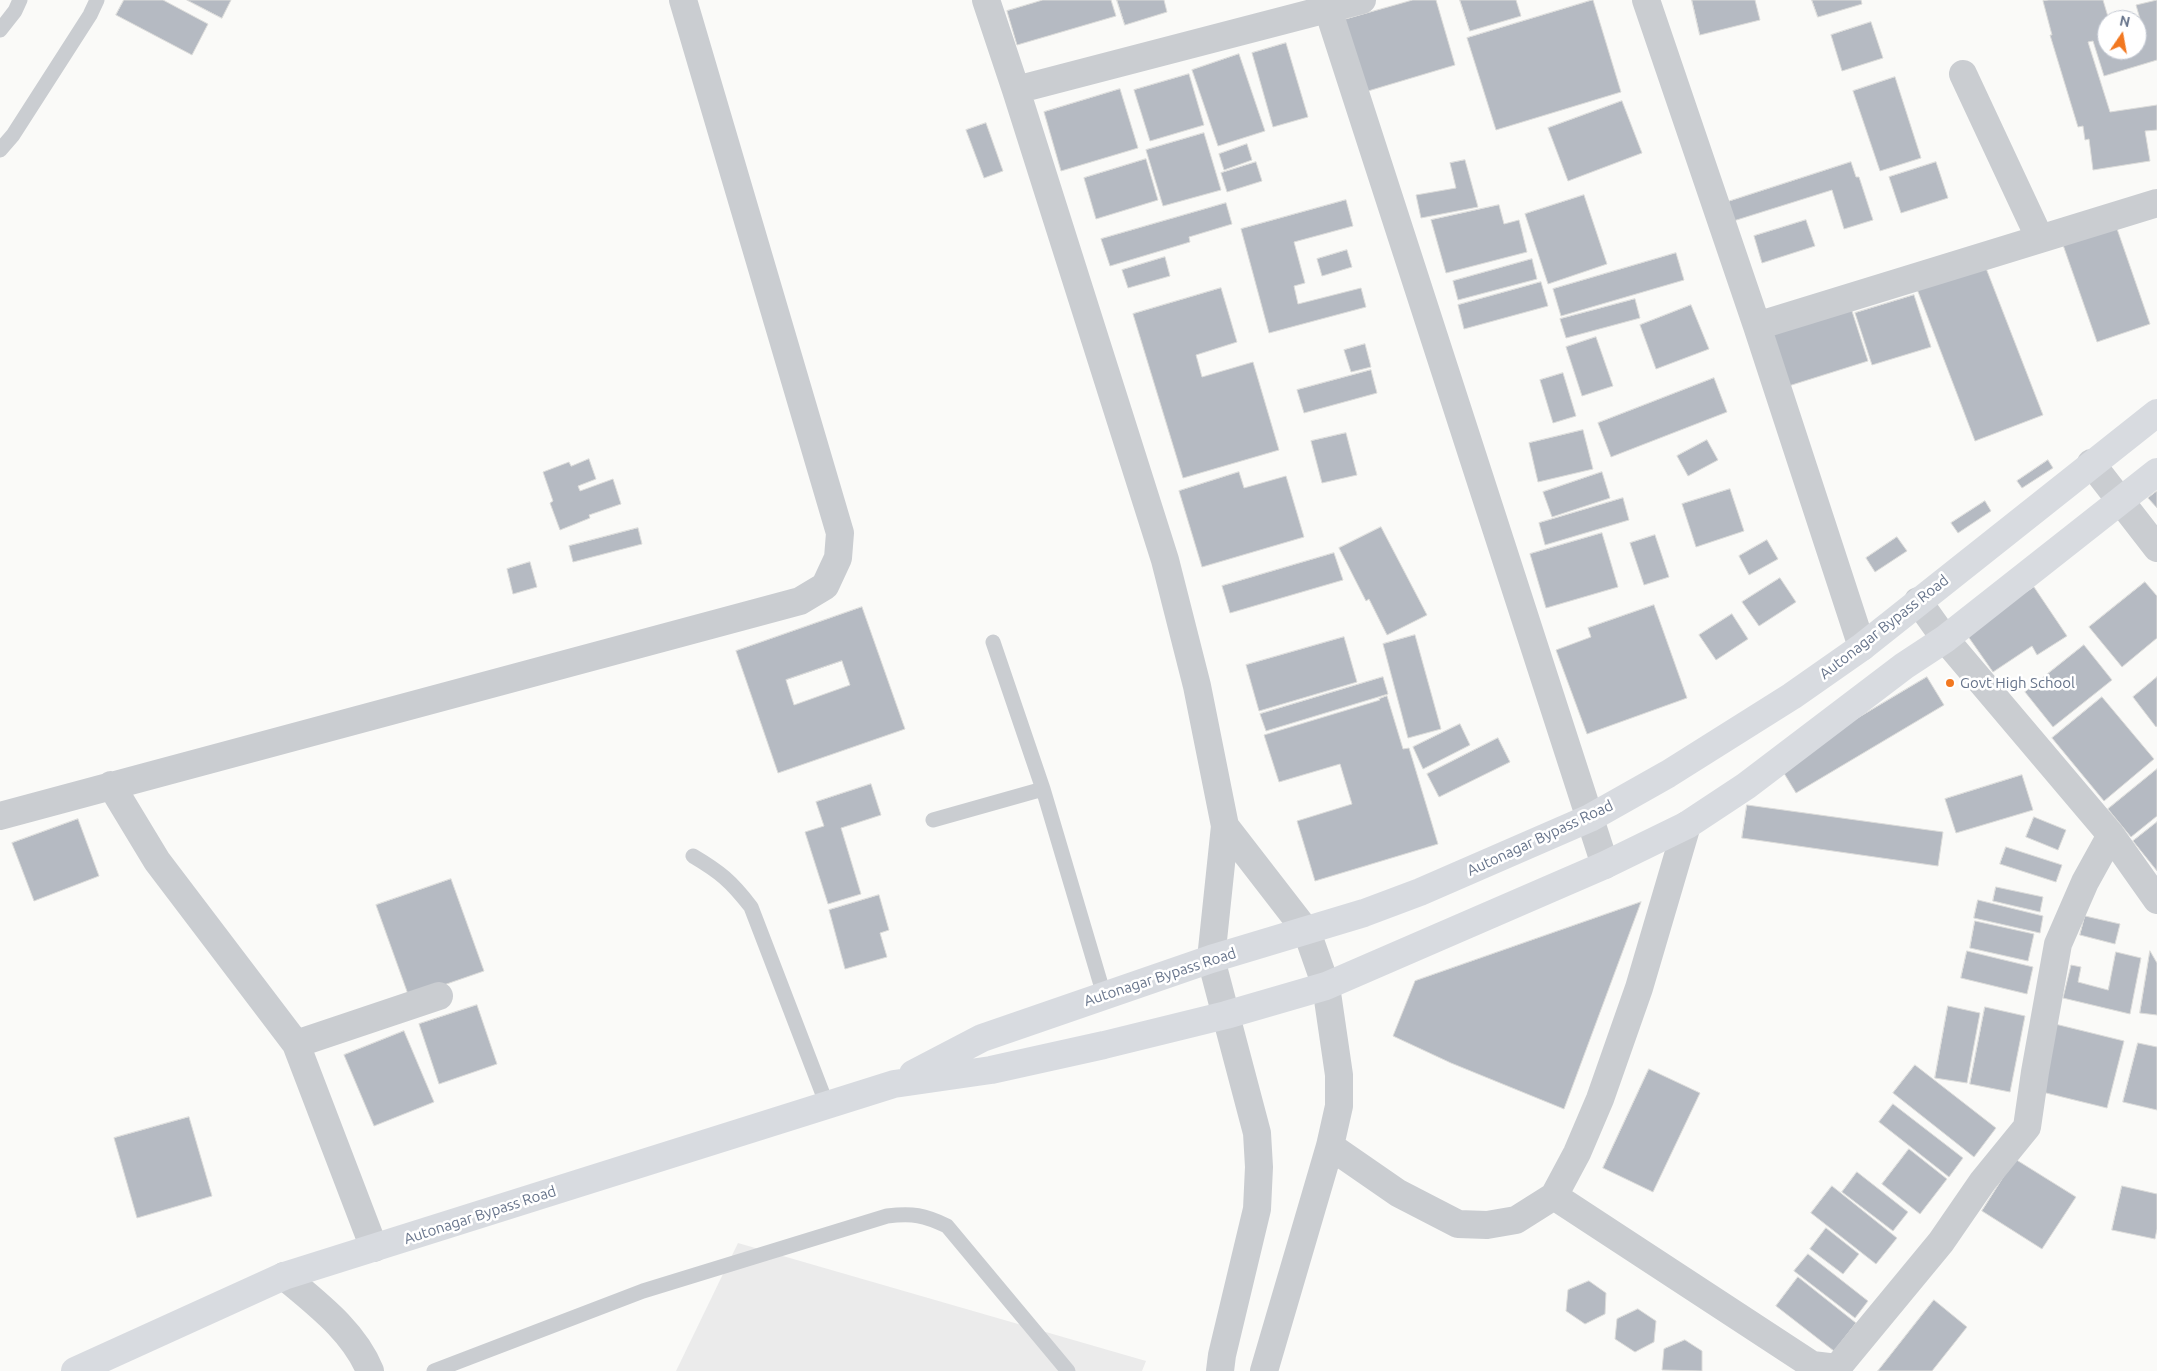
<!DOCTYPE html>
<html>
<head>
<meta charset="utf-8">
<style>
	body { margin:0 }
	#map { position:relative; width:2157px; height:1371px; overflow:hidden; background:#fafaf8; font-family:Ubuntu,sans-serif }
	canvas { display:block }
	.north { position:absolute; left:2097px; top:10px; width:50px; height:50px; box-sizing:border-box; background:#fff; border:1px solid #c2c7d1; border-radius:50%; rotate:12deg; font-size:14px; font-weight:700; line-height:20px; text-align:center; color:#67748b }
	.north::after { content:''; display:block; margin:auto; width:18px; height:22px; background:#f27820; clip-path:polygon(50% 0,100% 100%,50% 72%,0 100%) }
</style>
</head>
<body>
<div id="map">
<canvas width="2157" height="1371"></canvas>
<div class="north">N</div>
</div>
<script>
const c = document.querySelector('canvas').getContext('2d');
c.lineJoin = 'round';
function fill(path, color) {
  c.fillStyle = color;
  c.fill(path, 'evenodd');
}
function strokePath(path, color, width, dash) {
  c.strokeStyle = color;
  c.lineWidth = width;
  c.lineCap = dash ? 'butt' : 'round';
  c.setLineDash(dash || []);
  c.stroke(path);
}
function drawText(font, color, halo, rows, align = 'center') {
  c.font = font + ' Ubuntu,sans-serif';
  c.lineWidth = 5;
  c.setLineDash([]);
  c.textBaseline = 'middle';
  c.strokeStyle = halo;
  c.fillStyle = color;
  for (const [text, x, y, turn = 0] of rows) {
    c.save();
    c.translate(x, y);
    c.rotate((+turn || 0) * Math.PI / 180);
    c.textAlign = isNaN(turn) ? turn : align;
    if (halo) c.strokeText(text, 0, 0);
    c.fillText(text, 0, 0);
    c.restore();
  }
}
fill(new Path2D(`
	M738,1243L1146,1361L1142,1371H676Z`), '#ebebeb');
const building = new Path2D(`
	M124,0H163L208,24L192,55L116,15Z
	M187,0H231L222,18Z
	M1043,0H1111L1116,16L1017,45L1007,11Z
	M1117,0H1164L1167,12L1125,25Z
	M1413,0H1436L1455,65L1358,94L1336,22Z
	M1460,0H1516L1521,16L1470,31Z
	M1593,0L1621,92L1496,130L1467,38Z
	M1692,0H1755L1760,20L1700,35Z
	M1812,0H1861L1862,4L1818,17Z
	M2049,0H2103L2109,20H2107V50H2137V20H2135L2140,19L2136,5L2157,0V60L2104,76L2093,41L2088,42L2110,112L2157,105V130L2145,131L2150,161L2093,170L2089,139L2085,140L2083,126L2078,127L2050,35H2052L2043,1Z
	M1871,22L1883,58L1842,71L1831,35Z
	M1286,43L1308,117L1273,127L1252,53Z
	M1239,54L1265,131L1218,146L1192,70Z
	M1189,74L1204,125L1150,141L1134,90Z
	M1895,77L1921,158L1880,171L1853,91Z
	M1120,89L1138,148L1061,171L1044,112Z
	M1622,101L1642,153L1568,181L1548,128Z
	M986,123L1003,171L984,178L966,130Z
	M1204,133L1221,190L1163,206L1146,150Z
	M1247,144L1252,160L1224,170L1219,154Z
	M1146,159L1158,200L1096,219L1084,178Z
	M1465,160L1478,207L1421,218L1416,195L1456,188L1450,163Z
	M1256,162L1262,181L1227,192L1221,173Z
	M1851,162L1856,177H1859L1873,220L1844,229L1832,190L1727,223L1721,204Z
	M1936,162L1948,198L1901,213L1889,177Z
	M1584,195L1607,264L1548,284L1525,214Z
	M1346,200L1353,226L1294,242L1305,283L1294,286L1298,304L1361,288L1366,307L1269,333L1241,229Z
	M1226,203L1232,224L1189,237L1190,242L1110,266L1101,239Z
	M1499,205L1504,224L1519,220L1527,252L1446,273L1431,220Z
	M1806,220L1815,246L1762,263L1754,236Z
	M2115,223L2150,324L2097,342L2062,242Z
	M1347,250L1352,267L1322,276L1317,259Z
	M1676,253L1684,280L1561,316L1553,289Z
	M1165,257L1170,276L1128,288L1122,270Z
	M1532,259L1537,279L1458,300L1453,281Z
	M1984,263L2043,415L1975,441L1917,289Z
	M1541,282L1548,306L1464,329L1458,305Z
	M1221,288L1237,342L1196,355L1202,377L1253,362L1279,450L1183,478L1133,314Z
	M1914,295L1931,347L1872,365L1855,313Z
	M1635,299L1640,318L1566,338L1560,319Z
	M1691,305L1709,349L1656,369L1640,325Z
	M1851,308L1868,361L1779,389L1762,336Z
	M1596,337L1613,386L1582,396L1566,347Z
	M1365,344L1371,367L1351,372L1344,350Z
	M1371,370L1377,393L1304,413L1297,390Z
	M1563,373L1576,416L1553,423L1540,380Z
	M1714,378L1727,412L1611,457L1598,423Z
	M1583,430L1593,469L1538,482L1529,443Z
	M1346,433L1357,475L1322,483L1311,441Z
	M1707,440L1718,460L1688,476L1677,456Z
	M589,459L596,479L578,486L580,491L613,479L621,504L589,515L590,518L560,530L550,503L553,501L543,472L569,462L571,466Z
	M2048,460L2053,468L2022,488L2017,481Z
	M1239,472L1244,488L1286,476L1304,537L1202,567L1179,491Z
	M1602,472L1610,498L1552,517L1543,492Z
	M1730,489L1744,531L1696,547L1682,504Z
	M2157,491V508L2148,498Z
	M1623,498L1629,520L1545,545L1539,523Z
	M1985,501L1991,511L1958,533L1951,523Z
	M1381,527L1427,615L1387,635L1369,599L1366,601L1339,548Z
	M638,528L642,544L573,562L569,546Z
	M1602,533L1618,587L1546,608L1530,554Z
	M1655,535L1669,577L1644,585L1630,543Z
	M1897,537L1907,551L1875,572L1866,558Z
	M1767,540L1778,559L1749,575L1739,556Z
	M1334,553L1343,580L1230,613L1222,586Z
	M530,562L537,587L513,594L507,569Z
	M1780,578L1796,602L1759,626L1742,602Z
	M2145,582L2157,596V638L2122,667L2089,627Z
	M2034,587L2067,636L2037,655L2032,646L1993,672L1965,632Z
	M1654,605L1687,698L1587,734L1556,650L1591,637L1588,628Z
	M862,607L905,729L778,773L736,651ZM842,661L850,685L794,705L786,680Z
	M1732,614L1748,639L1716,660L1699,635Z
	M1415,635L1441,729L1408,738L1383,644Z
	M1344,637L1357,682L1259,711L1246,665Z
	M2084,645L2112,680L2053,727L2025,692Z
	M1383,677L1388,694L1266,731L1260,714Z
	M1927,677L1944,705L1796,793L1779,765Z
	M2157,677V726L2156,727L2133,697Z
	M1387,696L1403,749L1409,748L1438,844L1315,881L1297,821L1352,804L1340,764L1279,782L1264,735L1380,700L1379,699Z
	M2102,697L2154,759L2104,801L2052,738Z
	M1460,724L1470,745L1423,769L1413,747Z
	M1498,738L1510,762L1439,797L1427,774Z
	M2157,769V816L2131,837L2108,809Z
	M2022,775L2033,810L1956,833L1945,799Z
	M871,784L881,815L841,828L861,894L828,904L805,832L824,826L816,802Z
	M1747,805L1943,832L1938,866L1742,838Z
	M2034,817L2066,830L2058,850L2026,837Z
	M78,819L99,876L34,901L12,843Z
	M2157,822V871L2133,841Z
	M2006,847L2062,865L2056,882L2000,864Z
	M451,879L484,971L409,997L376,905Z
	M1996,887L2043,897L2040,912L1993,901Z
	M879,895L889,930L880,933L887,957L845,969L829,910Z
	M1978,900L2043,916L2040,933L1974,918Z
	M1641,902L1564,1109L1451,1063L1393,1036L1415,981Z
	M2085,916L2120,924L2115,944L2080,935Z
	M1975,921L2034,934L2028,961L1970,948Z
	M1967,951L2033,967L2027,994L1961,978Z
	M2150,951L2157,963V1015L2140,1013Z
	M2116,952L2141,958L2130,1014L2063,998L2071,965L2081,967L2078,982L2108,990Z
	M477,1005L497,1064L439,1084L419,1024Z
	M1948,1006L1980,1013L1967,1083L1935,1078Z
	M1985,1007L2025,1016L2010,1092L1970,1084Z
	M2055,1024L2124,1041L2107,1108L2038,1091Z
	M404,1031L434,1102L374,1126L344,1055Z
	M2138,1043L2157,1047V1110L2123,1102Z
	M1915,1065L1996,1128L1974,1157L1893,1093Z
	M1649,1069L1700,1093L1653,1192L1603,1168Z
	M1893,1104L1963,1158L1949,1177L1879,1122Z
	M189,1117L212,1196L137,1218L114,1138Z
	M1909,1149L1947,1179L1920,1214L1882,1184Z
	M2015,1159L2076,1197L2042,1249L1982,1211Z
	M1857,1172L1908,1212L1893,1231L1842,1192Z
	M1832,1186L1897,1238L1876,1264L1811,1213Z
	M2122,1186L2157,1194V1229L2155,1239L2112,1230Z
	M1826,1228L1859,1254L1843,1274L1810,1249Z
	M1808,1254L1868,1301L1855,1318L1794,1271Z
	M1798,1277L1856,1323L1834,1351L1776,1306Z
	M1589,1281L1606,1293L1605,1314L1585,1324L1566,1311L1568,1290Z
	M1934,1300L1967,1327L1932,1371H1878Z
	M1638,1309L1656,1321L1654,1342L1635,1352L1615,1339L1617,1319Z
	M1685,1340L1702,1351V1371L1662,1370L1664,1349Z`);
fill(building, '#b5bac2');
strokePath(building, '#dcdcda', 1);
strokePath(new Path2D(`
	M0,30L15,11L20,0
	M0,150L13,135L90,15L97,0
	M993,642L1043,789L1104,995
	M933,820L1043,789
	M693,856C720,872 731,881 751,907L827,1105
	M434,1371L643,1291L887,1216C913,1213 924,1215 947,1226L1068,1371`), '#cacdd1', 15);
strokePath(new Path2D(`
	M986,0L1016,90L1165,560L1197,686L1225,826L1211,959L1257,1133L1259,1167L1257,1209L1222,1355L1220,1371
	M1325,0L1605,865
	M1646,0L1757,326L1862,647
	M1963,74L2040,239
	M1016,90L1362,0
	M1757,326L2157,203
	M2091,463L2157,548
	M1918,601L1945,639L2111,835L2157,900
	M111,785L157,861L296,1044L374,1248
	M0,816L800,601L825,586L838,558L840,533L683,0
	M1225,826L1307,932L1326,986L1339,1075V1106L1330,1146L1264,1371
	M296,1044L439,996
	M1330,1146L1398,1193L1458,1224L1487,1225L1516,1220L1554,1196L1577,1153L1600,1099L1639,988L1687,825
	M1554,1196L1812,1365L1837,1368L1941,1242L1983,1181L2027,1127L2035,1072L2058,944L2085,882L2111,835
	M284,1276C316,1303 354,1331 370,1371`), '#cacdd1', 28);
strokePath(new Path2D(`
	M913,1074L982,1038L1211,959L1364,913L1420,892L1590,818L1668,774L1792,696L1862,647L2157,413
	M75,1371L284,1276L894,1084L991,1070L1104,1045L1226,1015L1326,986L1605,865L1687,825L1746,786L1904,666L1945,639L2157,472`), '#d8dbe0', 28);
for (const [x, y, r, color] of [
	[1950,683,5,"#f27820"]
]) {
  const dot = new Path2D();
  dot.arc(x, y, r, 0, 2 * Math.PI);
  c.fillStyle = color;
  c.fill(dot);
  strokePath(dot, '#fff', 2);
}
drawText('15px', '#67748b', '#fff', [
	["Autonagar Bypass Road",1884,627,-38],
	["Autonagar Bypass Road",1540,838,-25],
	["Autonagar Bypass Road",1160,977,-18],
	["Autonagar Bypass Road",480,1215,-18]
]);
drawText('15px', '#67748b', '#fff', [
	["Govt High School",1960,683]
], 'left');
</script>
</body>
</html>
